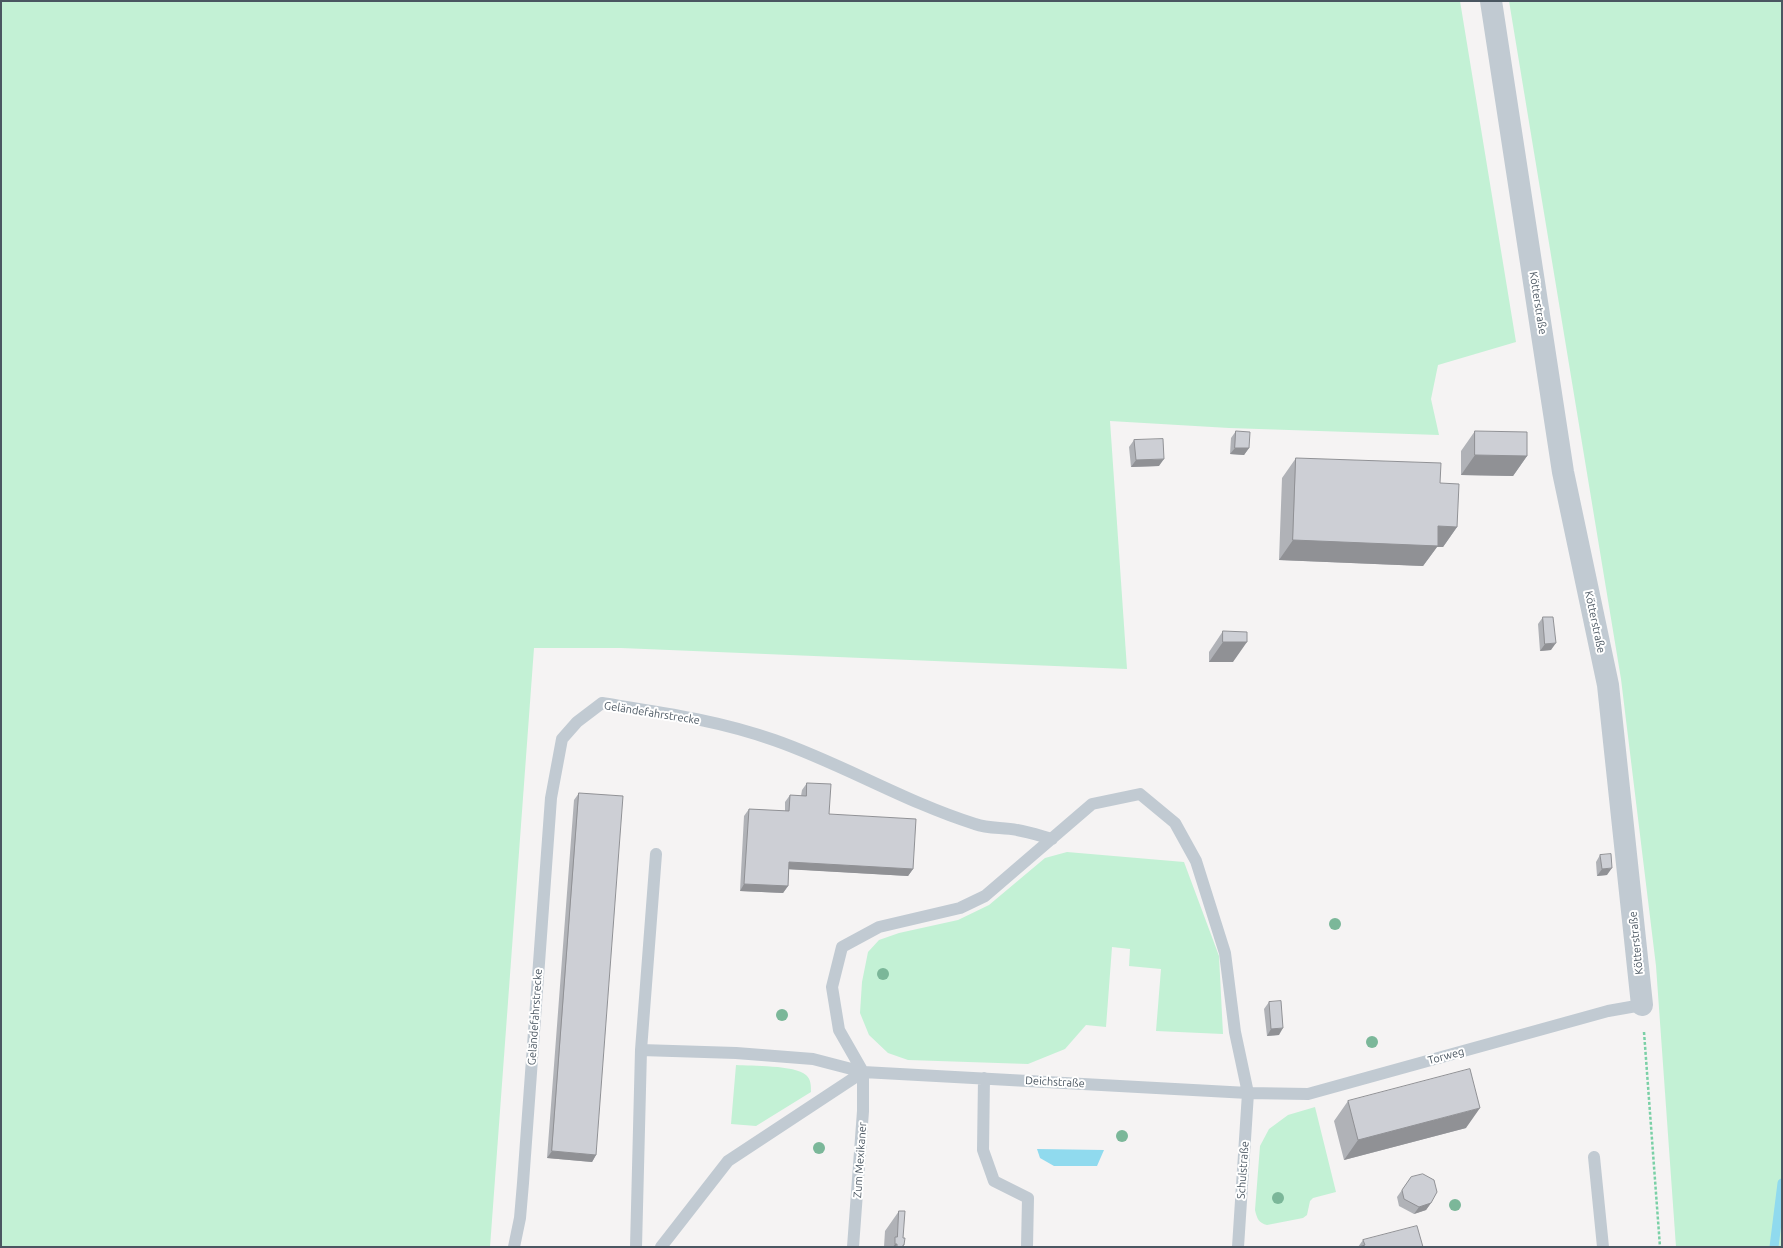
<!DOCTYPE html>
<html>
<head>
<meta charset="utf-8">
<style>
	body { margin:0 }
	#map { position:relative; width:1783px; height:1248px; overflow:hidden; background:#f5f3f3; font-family:Ubuntu,sans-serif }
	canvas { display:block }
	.frame { position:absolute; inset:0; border:2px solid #4a5661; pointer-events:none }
</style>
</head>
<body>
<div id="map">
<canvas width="1783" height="1248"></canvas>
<div class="frame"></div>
</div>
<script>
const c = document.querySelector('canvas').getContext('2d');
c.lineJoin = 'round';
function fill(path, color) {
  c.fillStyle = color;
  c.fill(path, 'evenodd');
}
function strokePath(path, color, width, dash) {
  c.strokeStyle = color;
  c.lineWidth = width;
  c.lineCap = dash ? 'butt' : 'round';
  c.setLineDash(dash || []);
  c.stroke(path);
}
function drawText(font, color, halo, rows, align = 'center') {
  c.font = font + ' Ubuntu,sans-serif';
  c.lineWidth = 4;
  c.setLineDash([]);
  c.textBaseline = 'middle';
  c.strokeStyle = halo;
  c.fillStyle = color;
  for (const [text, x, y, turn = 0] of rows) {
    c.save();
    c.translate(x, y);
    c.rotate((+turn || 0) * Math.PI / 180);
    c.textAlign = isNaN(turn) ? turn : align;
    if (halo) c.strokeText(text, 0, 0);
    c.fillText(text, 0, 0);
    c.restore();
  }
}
fill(new Path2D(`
	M1,1H1460L1516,342L1438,365L1431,399L1439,435L1229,428L1110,421L1127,669L621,648H534L490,1247H1Z
	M1509,1H1782V1247H1676L1656,966L1621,679Z
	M1067,852L1184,862L1219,956L1223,1034L1156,1031L1161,969L1129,966L1130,949L1112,947L1106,1027L1086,1025L1065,1049L1028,1064L908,1060L888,1053L869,1035L860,1013L862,982L868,952L879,940L899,933L958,920L989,905L1045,858Z
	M736,1065C751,1066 795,1065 806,1075C811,1079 811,1086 811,1092L756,1126L731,1124Z
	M1315,1107L1336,1192L1313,1198L1310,1201L1307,1215L1303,1218L1267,1225C1259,1223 1257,1219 1255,1210L1260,1146L1269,1129L1288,1115Z`), '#c3f1d5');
fill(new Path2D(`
	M1037,1149L1104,1150L1097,1166H1054L1040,1158Z`), '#90daee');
strokePath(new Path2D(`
	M1774,1247L1782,1183`), '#90daee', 9);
strokePath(new Path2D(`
	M1644,1032L1660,1247`), '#7ad0a6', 2.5, [3, 2]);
strokePath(new Path2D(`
	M641,1050L736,1053L813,1059L863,1072L1248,1093L1308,1094L1608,1011L1642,1005
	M984,1078L983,1150L994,1181L1028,1198L1027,1247
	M1594,1157L1603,1247
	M514,1247L520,1218L523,1183L551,798L562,739L577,722L602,703C659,712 718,720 774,740C843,764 905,802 975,824C989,829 1003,827 1017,830C1029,832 1041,836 1052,839
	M636,1247L641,1050L656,854
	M661,1247L728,1161L863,1072
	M853,1247L863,1111V1072L839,1030L832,987L842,947L879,927L960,908L985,896L1092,804L1140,794L1175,823L1196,861L1225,953L1235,1032L1248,1093L1238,1247`), '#c1cad2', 12);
strokePath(new Path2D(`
	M1491,1L1563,472L1608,685L1642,1005`), '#c1cad2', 22);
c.fillStyle = '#7bb799';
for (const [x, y] of [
	[1335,924],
	[883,974],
	[782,1015],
	[1372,1042],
	[1122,1136],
	[819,1148],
	[1278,1198],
	[1455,1205]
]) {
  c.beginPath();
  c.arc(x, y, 6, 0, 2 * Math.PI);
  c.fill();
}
fill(new Path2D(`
	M1236,431L1249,448L1244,455L1230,454L1231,438Z
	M1475,431L1527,456L1513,476L1461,475V451Z
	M1134,440L1159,466L1131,467L1129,447Z
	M1296,458L1440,483L1457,527L1443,547H1437L1423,566L1279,560L1282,478Z
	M1543,617L1551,650L1540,651L1538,624Z
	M1223,631L1233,662H1209V652Z
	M807,783L829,814L913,869L908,876L789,869L788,886L783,893L740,891L744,816L749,809L785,811V802L790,795L801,796L802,790Z
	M579,793L596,1155L592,1162L547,1158L574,800Z
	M1600,855L1607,875L1597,876L1596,862Z
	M1269,1002L1279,1035L1267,1036L1264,1009Z
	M1348,1101L1466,1128L1344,1160L1334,1121Z
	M1411,1177L1431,1203L1426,1210L1414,1214L1399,1206L1397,1197Z
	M899,1211L904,1245L903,1247H884L885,1231Z
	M1363,1240L1423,1247H1358Z`), '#b0b2b7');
fill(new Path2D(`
	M1235,448H1249L1244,455L1230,454Z
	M1475,455L1527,456L1513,476L1461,475Z
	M1164,459L1159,466L1131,467L1136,460Z
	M1438,526L1457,527L1443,547H1437L1423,566L1279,560L1293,540Z
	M1223,642H1247L1233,662H1209Z
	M1556,643L1551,650L1540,651L1545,644Z
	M789,862L913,869L908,876L784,869Z
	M1612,868L1607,875L1597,876L1602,869Z
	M744,884L788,886L783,893L740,891Z
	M1283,1028L1279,1035L1267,1036L1271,1029Z
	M1480,1108L1466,1128L1344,1160L1358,1140Z
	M552,1151L596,1155L592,1162L547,1158Z
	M1431,1203L1426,1210L1414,1214L1419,1207Z
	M895,1244H897L895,1247H893Z`), '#909195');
const building = new Path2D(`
	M1236,431L1250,432L1249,448H1235Z
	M1475,431L1527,432V456L1475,455Z
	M1163,439L1164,459L1136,460L1134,440Z
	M1296,458L1441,463L1440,483L1459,484L1457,527L1438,526V546L1293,540Z
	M1543,617H1553L1556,643L1545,644Z
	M1223,631L1247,632V642H1223Z
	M807,783L831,784L829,814L916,819L913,869L789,862L788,886L744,884L749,809L789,811L790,795L806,796Z
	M579,793L623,796L596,1155L552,1151Z
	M1611,854L1612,868L1602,869L1600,855Z
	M1281,1001L1283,1028L1271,1029L1269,1002Z
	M1470,1069L1480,1108L1358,1140L1348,1101Z
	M1423,1174L1434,1180L1437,1192L1431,1203L1419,1207L1404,1199L1402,1190L1411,1177Z
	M899,1211H905L903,1238H905L904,1245H903V1247H897V1244H895V1237H897Z
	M1417,1226L1423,1247H1359L1365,1245L1363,1240Z`);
fill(building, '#cdcfd5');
strokePath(building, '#909195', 1);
drawText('11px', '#4a5661', '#fff', [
	["Kötterstraße",1538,303,81],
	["Kötterstraße",1595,622,78],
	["Geländefahrstrecke",652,713,9],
	["Kötterstraße",1636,943,-96],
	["Geländefahrstrecke",535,1017,-86],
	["Torweg",1446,1056,-15],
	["Deichstraße",1055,1082,3],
	["Zum Mexikaner",860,1160,-86],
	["Schulstraße",1243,1170,-86]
]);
</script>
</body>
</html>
